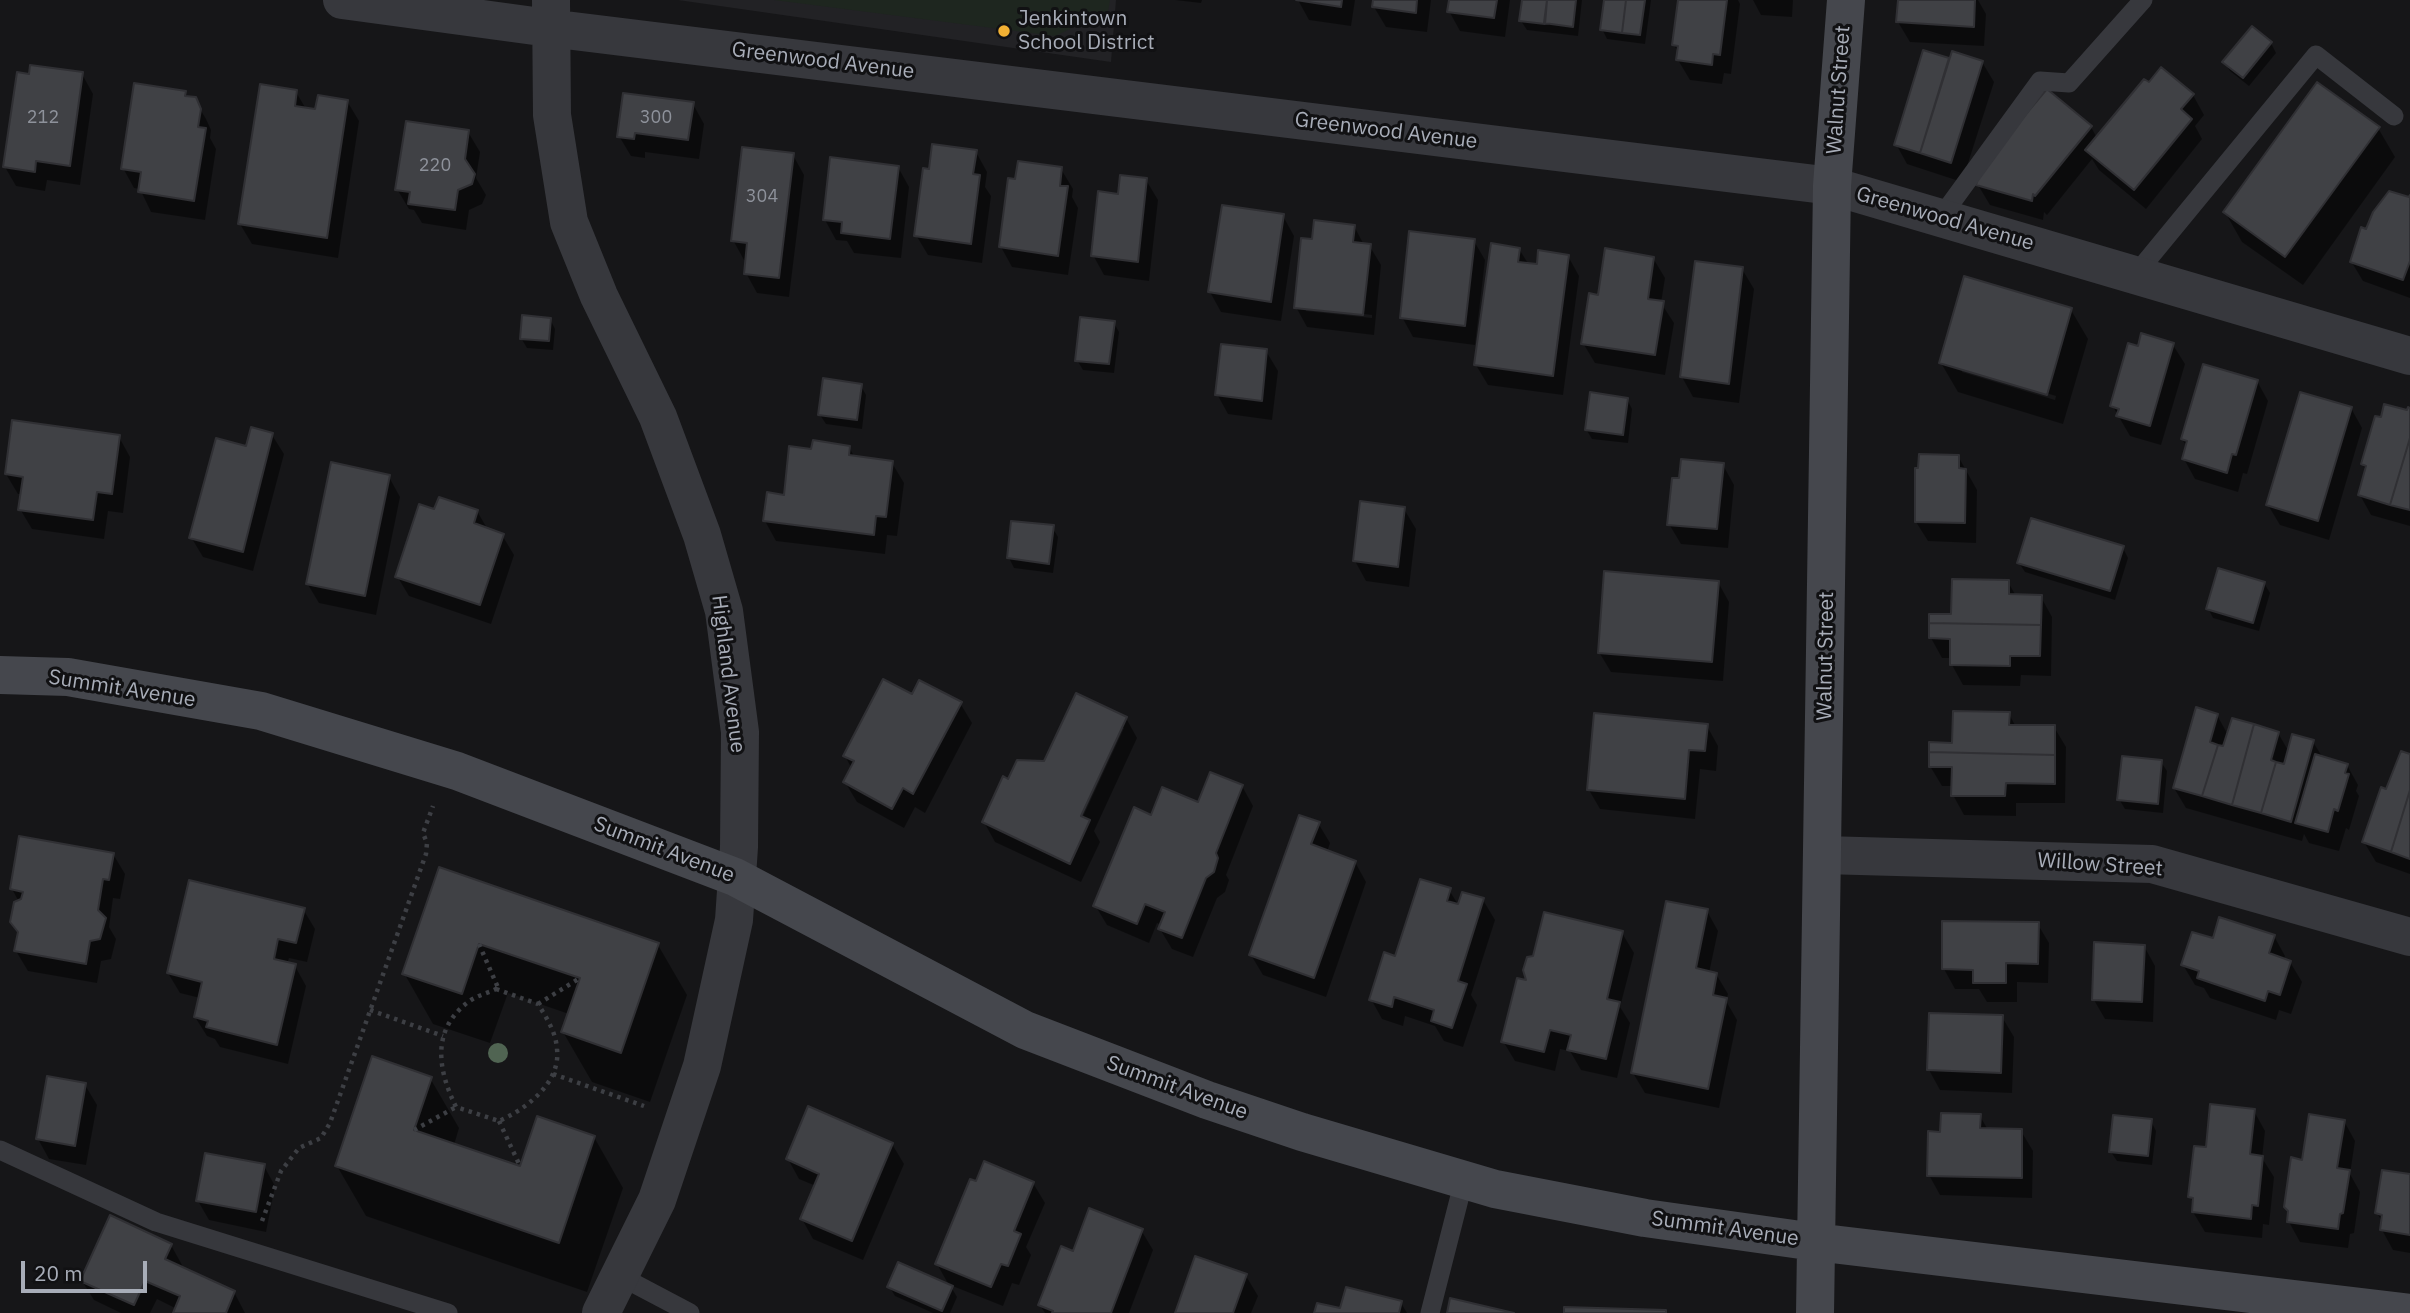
<!DOCTYPE html>
<html>
<head>
<meta charset="utf-8">
<style>
	body { margin:0 }
	#map { position:relative; width:2410px; height:1313px; overflow:hidden; background:#161618; font-family:"IBM Plex Sans",sans-serif }
	canvas { display:block }
	.scale { position:absolute; left:21px; top:1261px; width:126px; height:32px; box-sizing:border-box; border:4px solid #a8adb8; border-top:0; padding-left:9px; font-size:21px; line-height:24px; white-space:nowrap; color:#a8adb8; -webkit-text-stroke:5px #111113; paint-order:stroke }
</style>
</head>
<body>
<div id="map">
<canvas width="2410" height="1313"></canvas>
<div class="scale">20 m</div>
</div>
<script>
const c = document.querySelector('canvas').getContext('2d');
c.lineJoin = 'round';
function fill(path, color) {
  c.fillStyle = color;
  c.fill(path, 'evenodd');
}
function strokePath(path, color, width, dash) {
  c.strokeStyle = color;
  c.lineWidth = width;
  c.lineCap = dash ? 'butt' : 'round';
  c.setLineDash(dash || []);
  c.stroke(path);
}
function drawText(font, color, halo, rows, align = 'center') {
  c.font = font + ' "IBM Plex Sans",sans-serif';
  c.lineWidth = 6;
  c.setLineDash([]);
  c.textBaseline = 'middle';
  c.strokeStyle = halo;
  c.fillStyle = color;
  for (const [text, x, y, turn = 0] of rows) {
    c.save();
    c.translate(x, y);
    c.rotate((+turn || 0) * Math.PI / 180);
    c.textAlign = isNaN(turn) ? turn : align;
    if (halo) c.strokeText(text, 0, 0);
    c.fillText(text, 0, 0);
    c.restore();
  }
}
fill(new Path2D(`
	M678,0H1116L1111,62Z`), '#222225');
fill(new Path2D(`
	M774,0H1110L1108,11L1055,36Z`), '#1e261f');
fill(new Path2D(`
	M1175,0H1202L1201,3Z
	M1298,0H1355L1351,26L1309,20Z
	M1375,0H1431L1427,32L1386,27L1374,7Z
	M1450,0H1510L1505,37L1460,31L1449,11Z
	M1524,0H1582L1578,36L1527,30L1521,21Z
	M1605,0H1651L1645,44L1607,39L1602,29Z
	M1679,0H1738L1740,4L1731,74L1724,73L1722,84L1690,80L1678,60L1679,54L1674,45Z
	M1753,0H1793L1792,17L1761,15Z
	M1900,0H1978L1986,14L1984,46L1910,42L1898,22Z
	M2271,43L2276,53L2249,86L2230,71L2224,62Z
	M1924,52L1951,60L1982,62L1994,82L1962,182L1907,164L1896,144Z
	M82,74L93,94L80,185L47,180L45,191L16,186L5,167L31,76Z
	M296,92L306,109L317,111L347,101L359,121L338,258L252,244L240,224Z
	M185,93L188,98L194,99L206,119L211,130L210,138L216,149L205,220L151,212L140,189L134,188L123,168Z
	M2193,95L2204,115L2195,126L2202,139L2146,209L2099,170L2092,159L2047,215L2044,212L2043,220L1990,205L1978,185L2091,127L2097,138Z
	M693,104L704,124L699,159L645,152V158L631,156L619,136Z
	M2378,128L2395,157L2303,285L2242,242L2225,212Z
	M468,132L480,152L476,178L486,195L482,204L469,210L466,230L422,223L414,210L409,209L397,189Z
	M976,152L987,172L985,187L991,196L982,263L928,255L916,235L930,171Z
	M793,155L804,175L789,297L757,293L746,273L747,261L744,260L733,240Z
	M898,167L909,187L901,258L854,253L847,241L836,240L825,220Z
	M1061,169L1073,189L1072,197L1078,208L1068,275L1012,267L1001,247Z
	M1146,180L1158,200L1149,281L1104,275L1093,255L1120,196Z
	M2410,199V298L2363,281L2351,261L2367,232Z
	M1283,216L1294,236L1281,321L1221,312L1210,292Z
	M1354,226L1364,245H1369L1381,265L1374,335L1307,327L1296,307L1314,241ZM1306,307L1372,315V318L1306,311Z
	M1474,241L1485,260L1475,345L1413,337L1402,317Z
	M1519,249L1529,265L1538,266L1568,256L1579,276L1563,395L1488,385L1476,365Z
	M1653,258L1665,278L1661,303L1674,323L1665,375L1595,363L1583,343L1600,297Z
	M1742,269L1754,289L1739,403L1693,397L1682,377Z
	M2071,310L2088,339L2063,424L1958,392L1941,363ZM1962,368L2056,396L2055,400L1962,372Z
	M550,319L555,329L553,350L527,348L521,338Z
	M1114,323L1119,332L1114,373L1083,370L1077,360Z
	M2173,345L2185,364L2161,445L2130,436L2112,405L2139,348Z
	M1266,351L1278,371L1272,420L1228,414L1217,394Z
	M2257,381L2268,401L2247,474L2243,473L2238,492L2195,479L2184,459L2187,447L2182,439Z
	M861,386L866,395L862,429L826,424L820,415Z
	M1627,399L1632,409L1628,443L1592,439L1586,429Z
	M2351,408L2362,428L2329,540L2280,525L2268,505Z
	M2410,409V526L2371,515L2360,495L2367,472L2362,464Z
	M272,435L284,454L253,571L203,557L191,537L247,448Z
	M119,437L130,457L123,513L108,511L104,539L32,529L20,509L22,494H18L6,474Z
	M849,447L855,458L892,463L904,483L897,536L887,535L885,554L776,541L765,521L785,497L813,451Z
	M1958,456L1977,490L1976,543L1928,541L1916,522Z
	M1723,465L1734,485L1728,548L1681,544L1669,524L1681,480Z
	M389,477L400,497L376,615L319,603L307,583Z
	M1404,509L1416,529L1409,587L1366,581L1355,561Z
	M477,511L488,530L502,535L514,555L491,624L409,596L397,576L435,512Z
	M1052,527L1058,537L1053,573L1014,568L1009,558Z
	M2123,548L2128,558L2115,600L2025,572L2019,563Z
	M1718,582L1729,602L1723,681L1611,672L1599,652Z
	M2008,582L2016,596L2041,597L2052,617L2051,676L2021,675L2020,686L1963,685L1952,665V658H1942L1931,638L1952,616Z
	M2264,583L2270,593L2259,631L2213,618L2208,608Z
	M912,697L960,703L972,723L925,813L915,807L904,828L857,802L845,782L852,769L845,756Z
	M2009,714L2016,727H2054L2066,747L2065,803H2016V816L1964,815L1953,795V786H1942L1930,766L1954,745Z
	M2217,715L2228,735L2278,733L2289,752L2313,742L2323,758L2347,765L2358,785L2356,791L2359,796L2349,830L2346,828L2339,851L2309,843L2304,834L2302,841L2186,808L2174,788Z
	M1126,718L1137,738L1094,831L1100,842L1081,882L995,842L984,822L1009,781ZM1120,728H1124L1079,825L1076,823Z
	M1707,726L1718,746L1716,771L1700,769L1695,819L1600,809L1589,790Z
	M2410,756V874L2376,862L2364,842L2387,791Z
	M2161,762L2167,771L2163,813L2125,809L2119,799Z
	M1242,786L1253,806L1226,875L1229,880L1225,892L1217,898L1193,957L1172,949L1160,929L1162,925L1157,923L1149,943L1107,925L1095,905L1152,817L1199,804Z
	M1318,823L1330,843L1327,852L1355,862L1366,882L1326,997L1263,975L1251,955Z
	M113,854L125,874L120,899L113,898L109,927L116,939L111,959L101,961L97,983L28,971L16,951L19,934V902L12,889Z
	M440,870L658,945L687,995L650,1102L592,1082L563,1032L569,1014L508,993L490,1043L433,1024L404,973Z
	M1449,890L1459,906L1483,900L1495,920L1471,995L1477,1005L1463,1047L1444,1041L1435,1026L1405,1016L1403,1026L1382,1019L1371,999L1397,958Z
	M303,909L315,929L307,962L289,958L287,964L295,966L306,986L288,1064L220,1047L215,1039L207,1036L195,1017L200,998L180,993L168,973Z
	M1707,911L1718,931L1709,973L1716,974L1728,994L1726,1001L1737,1020L1719,1108L1645,1093L1633,1073Z
	M2037,923L2049,943L2048,983L2017,982V1002H1987L1979,989H1955L1944,969Z
	M1622,933L1634,953L1620,1007L1630,1023L1617,1078L1581,1070L1570,1051L1560,1049L1555,1071L1515,1061L1503,1041L1528,982Z
	M2274,936L2285,956L2284,960L2290,962L2302,982L2291,1014L2279,1010L2276,1020L2210,998L2204,988L2195,985L2183,965L2214,940Z
	M2144,946L2155,966L2153,1022L2105,1019L2094,1000Z
	M2002,1017L2014,1037L2012,1093L1940,1090L1929,1070Z
	M430,1078L459,1128L454,1145L521,1168L594,1137L623,1188L587,1292L366,1216L337,1166Z
	M85,1085L97,1105L86,1165L49,1159L38,1139Z
	M2254,1111L2265,1131L2262,1158L2274,1177L2269,1225L2263,1224L2262,1238L2205,1232L2193,1212L2194,1204L2190,1197L2207,1149Z
	M1980,1116L1988,1130L2021,1131L2033,1151L2032,1198L1940,1195L1929,1175L1942,1134Z
	M2151,1121L2156,1131L2152,1165L2117,1161L2111,1152Z
	M2344,1121L2355,1141L2350,1174L2360,1192L2354,1233L2350,1234L2348,1248L2300,1242L2289,1222L2304,1162Z
	M892,1144L904,1164L863,1260L813,1239L802,1219L816,1186L799,1179L788,1159Z
	M264,1166L275,1186L266,1232L209,1220L198,1201Z
	M2410,1176V1253L2393,1250L2382,1230L2383,1223L2377,1213Z
	M1033,1183L1045,1203L1026,1247L1031,1255L1019,1285L1012,1283L1003,1306L950,1285L957,1297L950,1313H933L895,1296L889,1286L950,1287L937,1264Z
	M1141,1230L1153,1250L1129,1313H1045L1040,1305L1074,1253Z
	M171,1245L182,1265L181,1268L234,1292L245,1313H175L177,1309L157,1299L150,1313H121L94,1300L82,1281Z
	M1246,1276L1258,1296L1251,1313H1177Z
	M1401,1303L1407,1313H1316L1342,1310Z`), '#0007');
const building = new Path2D(`
	M1296,0H1342L1341,7Z
	M1373,0H1417L1416,13L1372,7Z
	M1449,0H1497L1494,18L1447,12Z
	M1522,0H1547L1545,24L1519,21Z
	M1547,0H1576L1573,27L1544,23Z
	M1604,0H1626L1622,33L1600,30Z
	M1626,0H1645L1640,35L1622,33Z
	M1678,0H1727L1720,55L1713,54L1712,65L1676,60L1678,46L1672,45Z
	M1898,0H1975L1974,27L1896,22Z
	M2252,26L2272,42L2243,78L2222,62Z
	M1923,50L1949,58L1920,153L1894,145Z
	M1952,51L1983,61L1951,163L1920,153Z
	M30,65L83,72L70,166L36,161L35,172L3,167L17,72L29,74Z
	M2161,67L2194,94L2181,109L2192,119L2134,190L2085,150L2144,79L2149,82Z
	M2317,82L2380,127L2285,257L2223,212Z
	M134,83L186,91L185,96L196,97L201,109L198,127L206,128L194,201L138,192L141,172L121,169Z
	M260,84L297,90L295,106L315,109L318,95L348,100L327,238L238,224Z
	M2047,89L2092,126L2035,196L2033,194L2032,201L1976,185L1982,166Z
	M623,93L694,102L688,140L635,133L634,139L617,137Z
	M406,121L469,130L465,159L475,174L472,184L458,190L455,210L408,204L410,192L395,190Z
	M932,144L977,150L973,174L980,175L971,244L914,236L923,168L929,169Z
	M742,147L794,153L779,278L744,274L747,243L731,241Z
	M830,157L899,166L890,239L841,233L842,222L823,220Z
	M1018,161L1062,167L1060,186H1068L1058,256L999,247L1008,178L1015,179Z
	M1120,175L1147,178L1138,262L1091,256L1098,191L1118,194Z
	M2389,191L2409,197L2410,195V261L2403,280L2350,262L2361,227L2366,229L2373,212Z
	M1222,205L1284,214L1271,302L1208,292Z
	M1314,220L1355,225L1353,242L1371,244L1363,315L1294,308L1301,238L1312,239Z
	M1409,231L1475,239L1465,326L1400,318Z
	M1491,243L1520,248L1518,262L1537,264L1538,250L1569,255L1553,376L1474,365Z
	M1605,248L1654,257L1648,299L1664,301L1655,355L1581,344L1589,293L1598,295Z
	M1695,261L1743,267L1729,384L1680,377Z
	M1964,276L2072,308L2047,395L1939,363Z
	M522,315L551,318L549,341L520,339Z
	M1080,317L1115,321L1109,364L1075,361Z
	M2141,333L2174,343L2150,426L2116,416L2119,409L2110,406L2128,343L2138,346Z
	M1221,344L1267,349L1262,401L1215,395Z
	M2203,364L2258,380L2236,455L2232,454L2227,473L2182,459L2187,441L2181,439Z
	M823,378L862,384L857,420L818,415Z
	M1590,392L1628,398L1623,435L1585,430Z
	M2300,392L2352,407L2318,521L2266,505Z
	M2384,404L2407,410L2408,407L2410,408V438L2390,505L2358,495L2366,466L2361,464L2375,416L2381,417Z
	M12,420L120,435L112,494L97,492L93,520L18,510L23,477L5,474Z
	M251,427L273,433L243,552L189,538L216,438L246,446Z
	M2410,438V510L2390,505Z
	M813,440L850,446L849,455L893,461L886,517L876,516L874,535L763,521L767,492L784,495L789,446L811,449Z
	M1919,454L1959,455V468L1966,469L1965,523L1915,522V468H1918Z
	M1681,459L1724,463L1717,529L1667,525L1672,478H1679Z
	M331,462L390,475L365,596L306,584Z
	M439,497L478,510L474,523L504,534L480,605L395,577L419,504L434,509Z
	M1360,501L1405,507L1398,567L1353,561Z
	M2031,518L2124,546L2110,591L2017,563Z
	M1011,521L1054,525L1049,564L1007,558Z
	M2218,568L2265,582L2253,623L2206,609Z
	M1604,571L1719,581L1712,662L1598,653Z
	M1952,579L2009,580V594L2042,595L2041,625L1929,623V614H1951Z
	M1929,623L2041,625L2040,656H2010V666L1950,665V639L1929,638Z
	M883,679L912,694L919,680L962,702L913,794L903,788L892,809L843,782L854,761L843,756Z
	M1076,693L1127,717L1081,816L1090,820L1070,864L982,822L1003,776L1008,779L1017,760L1044,761Z
	M2196,707L2218,714L2210,742L2218,745L2202,796L2173,788Z
	M1953,711L2010,712L2009,725H2055V755L1929,752V742L1952,743Z
	M1594,713L1708,724L1705,751L1689,750L1685,799L1587,790Z
	M2232,718L2254,724L2232,805L2202,796L2218,745L2223,746Z
	M2254,724L2279,732L2271,760L2276,762L2261,813L2232,805Z
	M2292,734L2314,740L2291,822L2261,813L2276,762L2284,764Z
	M2401,751L2410,754V790L2391,852L2362,842L2381,787L2386,789Z
	M1929,752L2055,755V784L2006,783L2005,796H1951L1952,767H1929Z
	M2315,754L2348,764L2345,773L2349,774L2338,811L2334,809L2328,832L2295,823Z
	M2122,756L2162,760L2158,804L2117,800Z
	M1210,772L1243,785L1216,853L1218,858L1214,872L1206,878L1182,938L1158,929L1165,912L1145,904L1137,924L1093,906L1134,807L1151,815L1162,787L1198,802Z
	M2410,790V859L2391,852Z
	M1299,815L1320,822L1311,844L1356,861L1314,978L1249,955Z
	M19,836L114,853L109,880L103,879L98,910L106,918L100,939L90,941L86,964L14,951L18,932L10,922L14,902L21,899L23,892L10,889Z
	M439,867L659,943L621,1053L561,1032L580,978L479,944L462,994L402,974Z
	M1420,879L1451,888L1447,901L1458,904L1462,892L1484,898L1458,981L1467,984L1452,1028L1431,1021L1434,1010L1394,997L1392,1007L1369,1000L1384,952L1395,956Z
	M189,880L305,908L296,943L278,939L274,959L296,964L277,1045L206,1027L208,1021L194,1017L202,982L167,973Z
	M1666,901L1708,909L1696,968L1717,973L1713,995L1727,998L1708,1089L1631,1073Z
	M1544,912L1623,931L1607,999L1620,1002L1606,1059L1567,1050L1571,1035L1550,1030L1544,1052L1501,1042L1517,978L1526,980L1523,970L1527,957L1533,956Z
	M2219,917L2275,935L2269,953L2291,961L2280,995L2268,991L2265,1001L2197,978L2199,971L2181,965L2192,932L2213,938Z
	M1942,921L2039,922L2038,964L2006,963V983H1973V970L1942,969Z
	M2094,942L2145,945L2142,1002L2092,1000Z
	M1929,1013L2003,1015L2001,1073L1927,1070Z
	M372,1056L432,1077L414,1130L520,1166L537,1116L595,1136L559,1243L335,1166Z
	M47,1076L86,1083L75,1146L36,1139Z
	M2210,1104L2255,1109L2250,1154L2263,1156L2258,1206L2252,1205L2251,1219L2192,1212L2193,1198L2188,1197L2194,1146L2206,1147Z
	M808,1106L893,1143L852,1241L800,1219L819,1174L786,1159Z
	M1941,1113L1981,1114L1980,1128L2022,1129V1178L1927,1176L1928,1131L1940,1132Z
	M2309,1114L2345,1120L2337,1168L2350,1170L2343,1213L2340,1214L2338,1229L2287,1222L2288,1211L2284,1207L2291,1157L2302,1160Z
	M2113,1115L2152,1119L2148,1156L2109,1152Z
	M205,1153L265,1164L256,1212L196,1201Z
	M984,1161L1034,1182L1014,1231L1021,1234L1008,1266L1001,1264L991,1287L935,1264L970,1179L976,1181Z
	M2382,1170L2410,1174V1235L2380,1230L2382,1215L2375,1213Z
	M1089,1208L1143,1229L1111,1313H1052L1053,1311L1038,1305L1061,1246L1073,1251Z
	M110,1215L172,1244L165,1259L235,1291L226,1313H173L180,1296L145,1281L134,1305L80,1281Z
	M1195,1256L1247,1274L1233,1313H1175Z
	M898,1262L953,1286L942,1311L887,1287Z
	M1346,1287L1402,1301L1399,1313H1314L1317,1303L1340,1308Z
	M1450,1298L1514,1313H1447Z
	M1564,1307L1666,1310V1313H1564Z`);
fill(building, '#404145');
strokePath(building, '#303034', 2);
strokePath(new Path2D(`
	M479,944L499,990
	M496,989L538,1004C546,1017 556,1032 557,1049C561,1083 526,1109 499,1121L456,1107C437,1068 431,1028 471,1000C479,995 488,993 496,989Z
	M538,1004L580,978
	M370,1010L443,1036
	M553,1074L644,1106
	M499,1121L520,1166
	M414,1130L456,1107
	M262,1221L281,1171L299,1148L321,1138L330,1123L426,854L427,843L423,833L433,806`), '#3d3f44', 4.5, [3.5, 5]);
strokePath(new Path2D(`
	M1941,217L2040,81L2069,83L2143,0
	M2135,275L2316,55L2394,116
	M0,1150L156,1222L448,1313
	M618,1275L690,1313
	M1430,1313L1464,1180`), '#37383d', 19);
strokePath(new Path2D(`
	M342,0L549,28L1832,186L2410,356
	M551,0L552,115L569,222L599,296L658,417L702,535L724,611L740,732L739,847L734,920L702,1066L657,1200L601,1313
	M1823,855L2152,864L2410,937`), '#37383d', 38);
strokePath(new Path2D(`
	M0,675L68,677L261,711L457,771L735,877L1025,1030L1207,1100L1302,1132L1495,1189L1645,1218L1815,1242L2410,1313
	M1815,1313L1832,186L1846,0`), '#45474d', 38);
c.fillStyle = '#506452';
for (const [x, y] of [
	[498,1053]
]) {
  c.beginPath();
  c.arc(x, y, 10, 0, 2 * Math.PI);
  c.fill();
}
for (const [x, y, r, color] of [
	[1004,31,7,"#f2b134"]
]) {
  const dot = new Path2D();
  dot.arc(x, y, r, 0, 2 * Math.PI);
  c.fillStyle = color;
  c.fill(dot);
  strokePath(dot, '#111113', 2.5);
}
drawText('18px', '#8e929b', null, [
	["212",43,118],
	["300",656,118],
	["220",435,166],
	["304",762,197]
]);
drawText('21px', '#a8adb8', '#111113', [
	["Jenkintown",1018,19],
	["School District",1018,43]
], 'left');
drawText('21px', '#a8adb8', '#111113', [
	["Greenwood Avenue",823,61,7],
	["Walnut Street",1839,90,-86],
	["Greenwood Avenue",1386,131,7],
	["Greenwood Avenue",1945,219,16],
	["Walnut Street",1826,656,-89],
	["Highland Avenue",728,674,83],
	["Summit Avenue",122,689,9],
	["Summit Avenue",664,850,21],
	["Willow Street",2100,865,4],
	["Summit Avenue",1177,1088,20],
	["Summit Avenue",1725,1229,8]
]);
</script>
</body>
</html>
